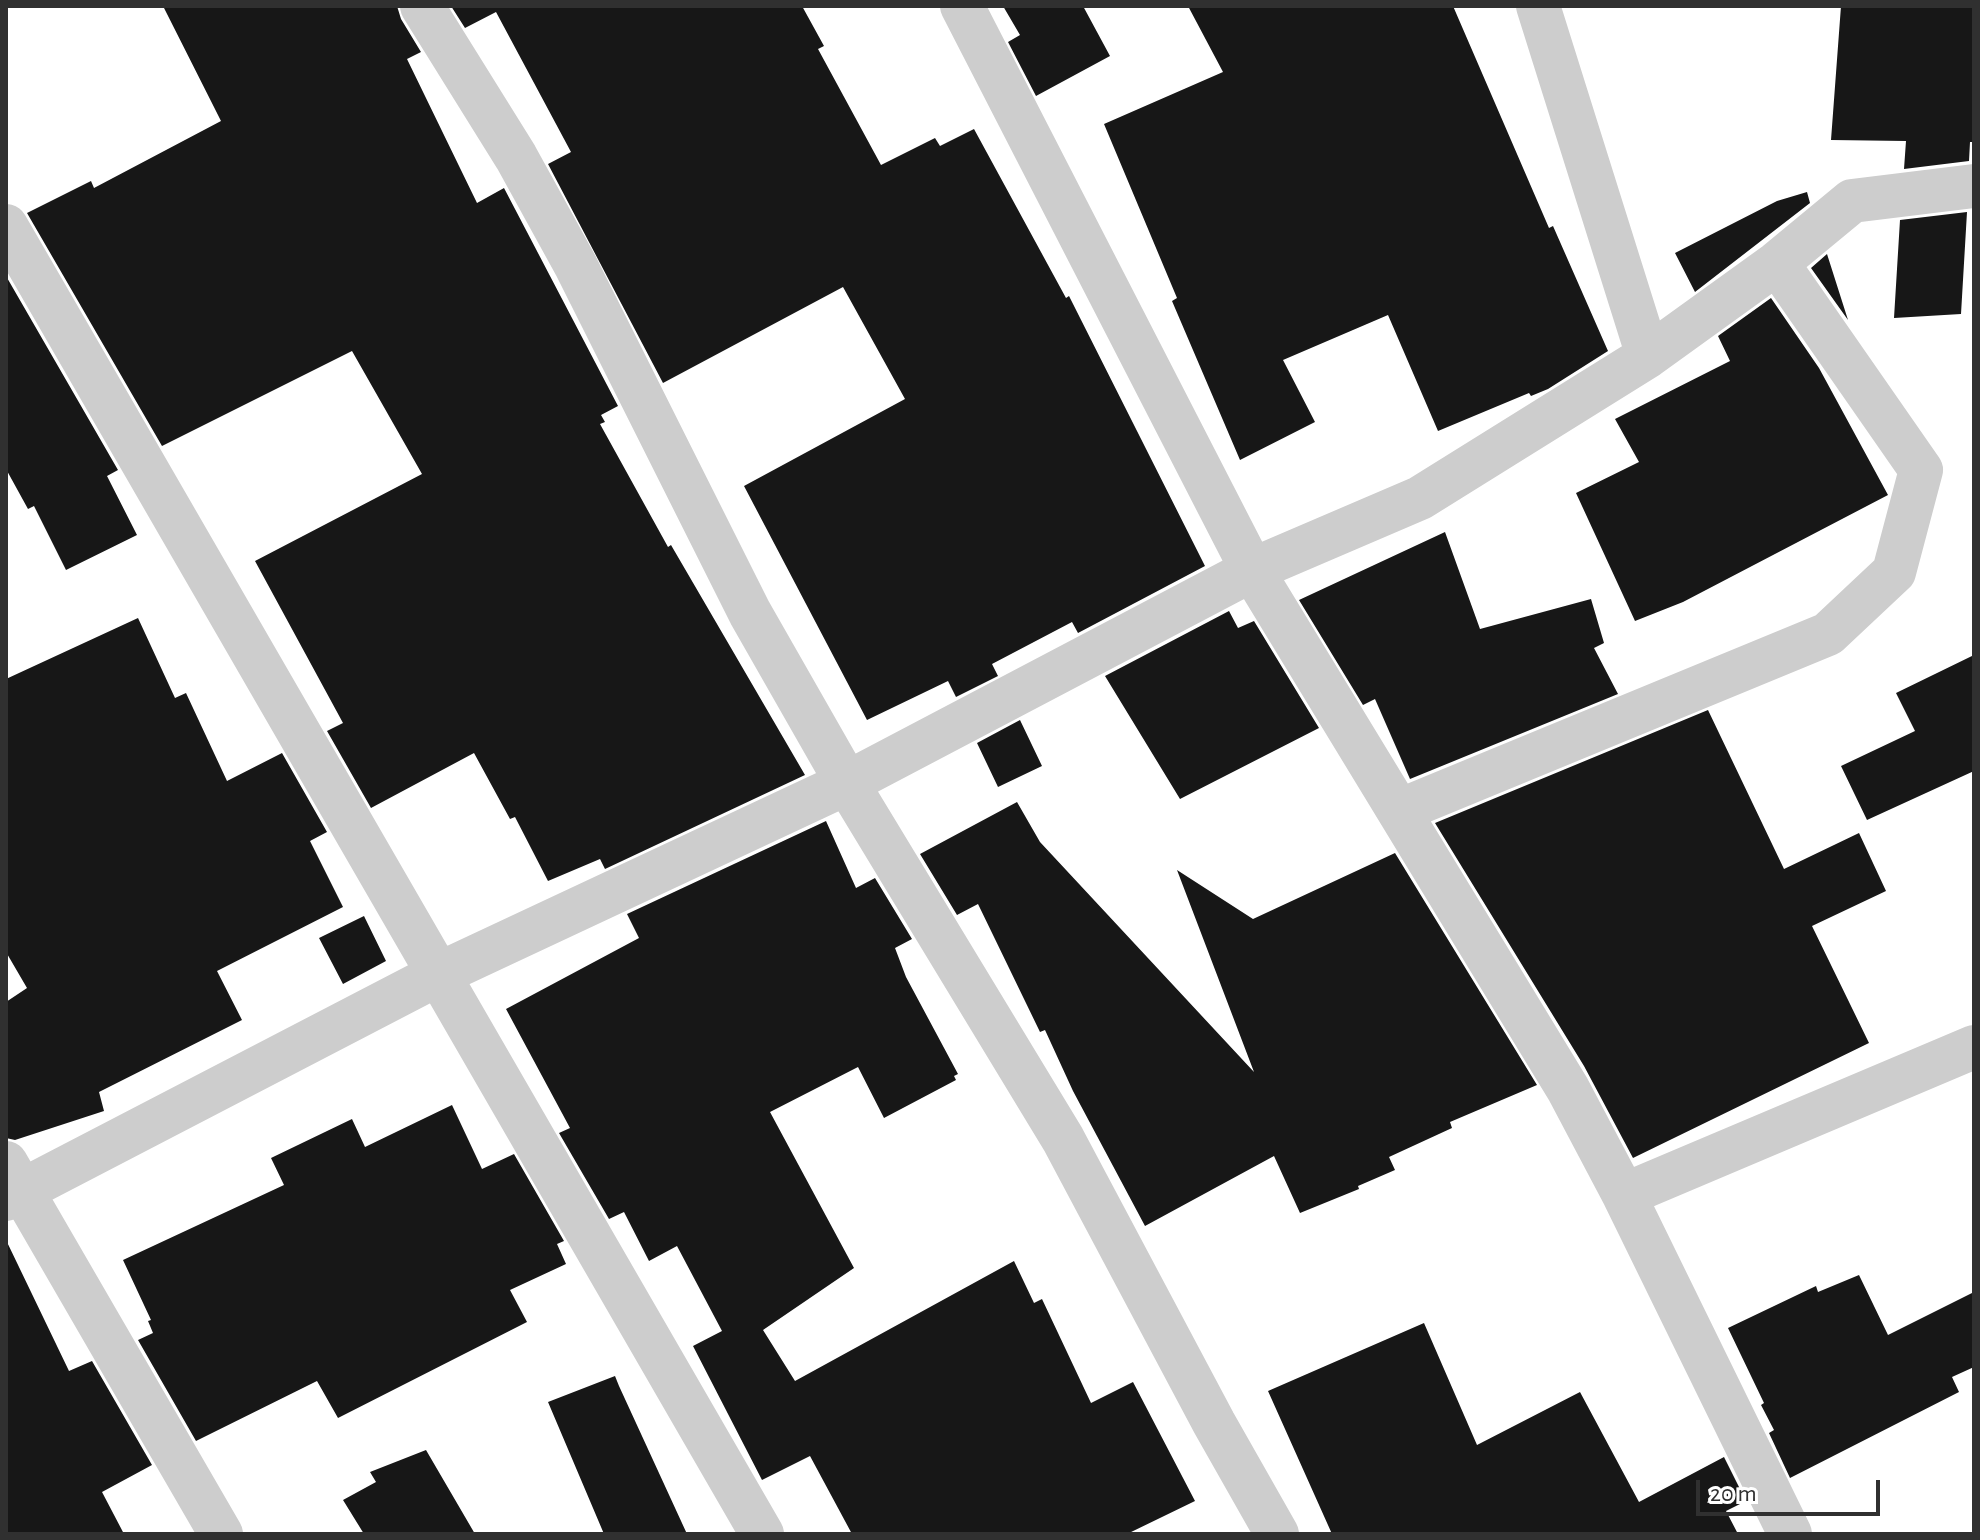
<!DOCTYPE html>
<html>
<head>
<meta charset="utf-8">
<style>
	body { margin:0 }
	#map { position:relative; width:1980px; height:1540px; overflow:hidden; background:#fff; font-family:"Alegreya Sans",sans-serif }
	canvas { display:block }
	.frame { position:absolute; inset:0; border:8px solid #303030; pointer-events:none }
	.scale { position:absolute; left:1696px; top:1480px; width:184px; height:36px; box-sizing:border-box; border:4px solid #303030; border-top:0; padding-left:10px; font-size:24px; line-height:28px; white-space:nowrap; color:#303030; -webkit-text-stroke:6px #fff; paint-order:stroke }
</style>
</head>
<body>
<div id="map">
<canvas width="1980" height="1540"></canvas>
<div class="frame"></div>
<div class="scale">20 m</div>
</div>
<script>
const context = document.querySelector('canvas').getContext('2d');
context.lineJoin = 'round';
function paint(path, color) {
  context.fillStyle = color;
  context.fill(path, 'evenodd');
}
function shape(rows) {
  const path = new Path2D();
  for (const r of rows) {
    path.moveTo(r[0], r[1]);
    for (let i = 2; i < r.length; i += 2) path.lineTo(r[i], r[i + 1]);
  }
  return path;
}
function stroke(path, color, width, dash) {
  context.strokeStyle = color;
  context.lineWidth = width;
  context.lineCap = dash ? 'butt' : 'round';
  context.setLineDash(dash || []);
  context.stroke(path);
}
paint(shape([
	[163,6,397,6,401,19,421,52,407,59,477,203,504,188,618,406,601,415,605,422,600,424,668,547,671,545,805,775,605,869,600,859,548,881,515,817,510,819,474,753,371,808,327,731,343,723,255,561,422,474,352,351,162,446,27,213,91,181,94,188,221,121],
	[451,6,802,6,824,46,818,49,881,165,935,138,940,146,974,129,1066,298,1069,296,1205,566,1078,633,1072,622,992,664,998,676,956,697,948,681,867,720,744,486,905,399,843,287,663,383,548,164,571,152,496,12,465,28],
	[1003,6,1083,6,1110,56,1036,96,1008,42,1020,35],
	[1188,6,1453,6,1549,228,1553,226,1608,351,1548,389,1531,396,1529,393,1438,431,1388,315,1283,360,1315,422,1240,460,1172,301,1177,298,1104,124,1223,72],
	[1841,6,1974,6,1974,142,1970,142,1969,161,1904,169,1906,141,1831,140],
	[1807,192,1810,203,1695,292,1675,253,1777,201],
	[1967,212,1961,314,1894,318,1900,220],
	[1827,254,1848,320,1811,268],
	[6,276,118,470,107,476,137,535,66,570,34,506,28,509,6,469],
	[1771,298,1819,368,1888,495,1683,602,1635,621,1576,493,1639,462,1615,419,1730,361,1718,336],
	[1445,532,1480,629,1591,599,1604,643,1594,648,1618,694,1410,779,1375,699,1363,705,1299,600],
	[1229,611,1238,628,1254,621,1319,728,1180,799,1105,676],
	[138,618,175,698,186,693,227,781,282,753,327,832,310,841,343,907,217,971,242,1020,99,1092,104,1111,15,1140,6,1138,6,1002,27,988,6,952,6,679],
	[1974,655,1974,771,1867,820,1841,766,1915,731,1896,693],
	[1708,710,1784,869,1859,833,1886,891,1812,926,1869,1043,1633,1158,1584,1066,1435,823],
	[1020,720,1042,766,998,787,977,743],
	[1017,802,1040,842,1254,1072,1177,870,1253,919,1395,853,1537,1085,1450,1122,1452,1128,1389,1157,1395,1170,1358,1186,1359,1189,1300,1213,1274,1156,1145,1226,1073,1091,1045,1030,1040,1032,978,904,957,915,920,854],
	[826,821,856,888,875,878,912,939,895,948,906,977,958,1074,954,1076,956,1080,884,1118,858,1067,770,1112,854,1268,763,1330,795,1381,1014,1261,1034,1303,1042,1299,1091,1403,1133,1382,1195,1501,1127,1534,852,1534,810,1456,762,1480,693,1346,722,1331,677,1246,649,1261,624,1212,609,1219,559,1133,570,1128,506,1009,639,938,627,914],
	[364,916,386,961,343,984,319,938],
	[452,1105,482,1169,514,1154,564,1241,557,1244,566,1264,510,1290,527,1322,338,1418,317,1381,196,1441,138,1340,153,1333,148,1321,151,1320,123,1260,284,1185,271,1158,352,1119,365,1147],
	[6,1240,69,1371,92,1361,152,1465,102,1492,124,1534,6,1534],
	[1859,1275,1888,1335,1974,1292,1974,1367,1952,1377,1959,1392,1790,1478,1769,1433,1774,1430,1761,1405,1764,1403,1728,1328,1816,1286,1818,1292],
	[1424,1323,1477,1445,1580,1392,1639,1502,1724,1457,1746,1501,1726,1511,1738,1534,1332,1534,1268,1391],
	[615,1376,619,1386,687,1534,604,1534,548,1402],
	[426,1450,475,1534,364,1534,343,1500,376,1482,370,1472]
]), '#171717');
stroke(shape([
	[422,6,516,157,576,266,750,613,847,783,1063,1139,1214,1423,1277,1534],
	[962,6,1252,570,1420,498,1648,356,1777,263,1852,201,1974,186],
	[1538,6,1648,356],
	[6,226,762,1534],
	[1401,810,1828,634,1894,572,1921,470,1777,263],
	[6,1163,221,1534],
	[1624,1195,1974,1047],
	[6,1199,437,975,847,783,1252,570,1568,1089,1624,1195,1790,1534]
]), '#cdcdcd', 44);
</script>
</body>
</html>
